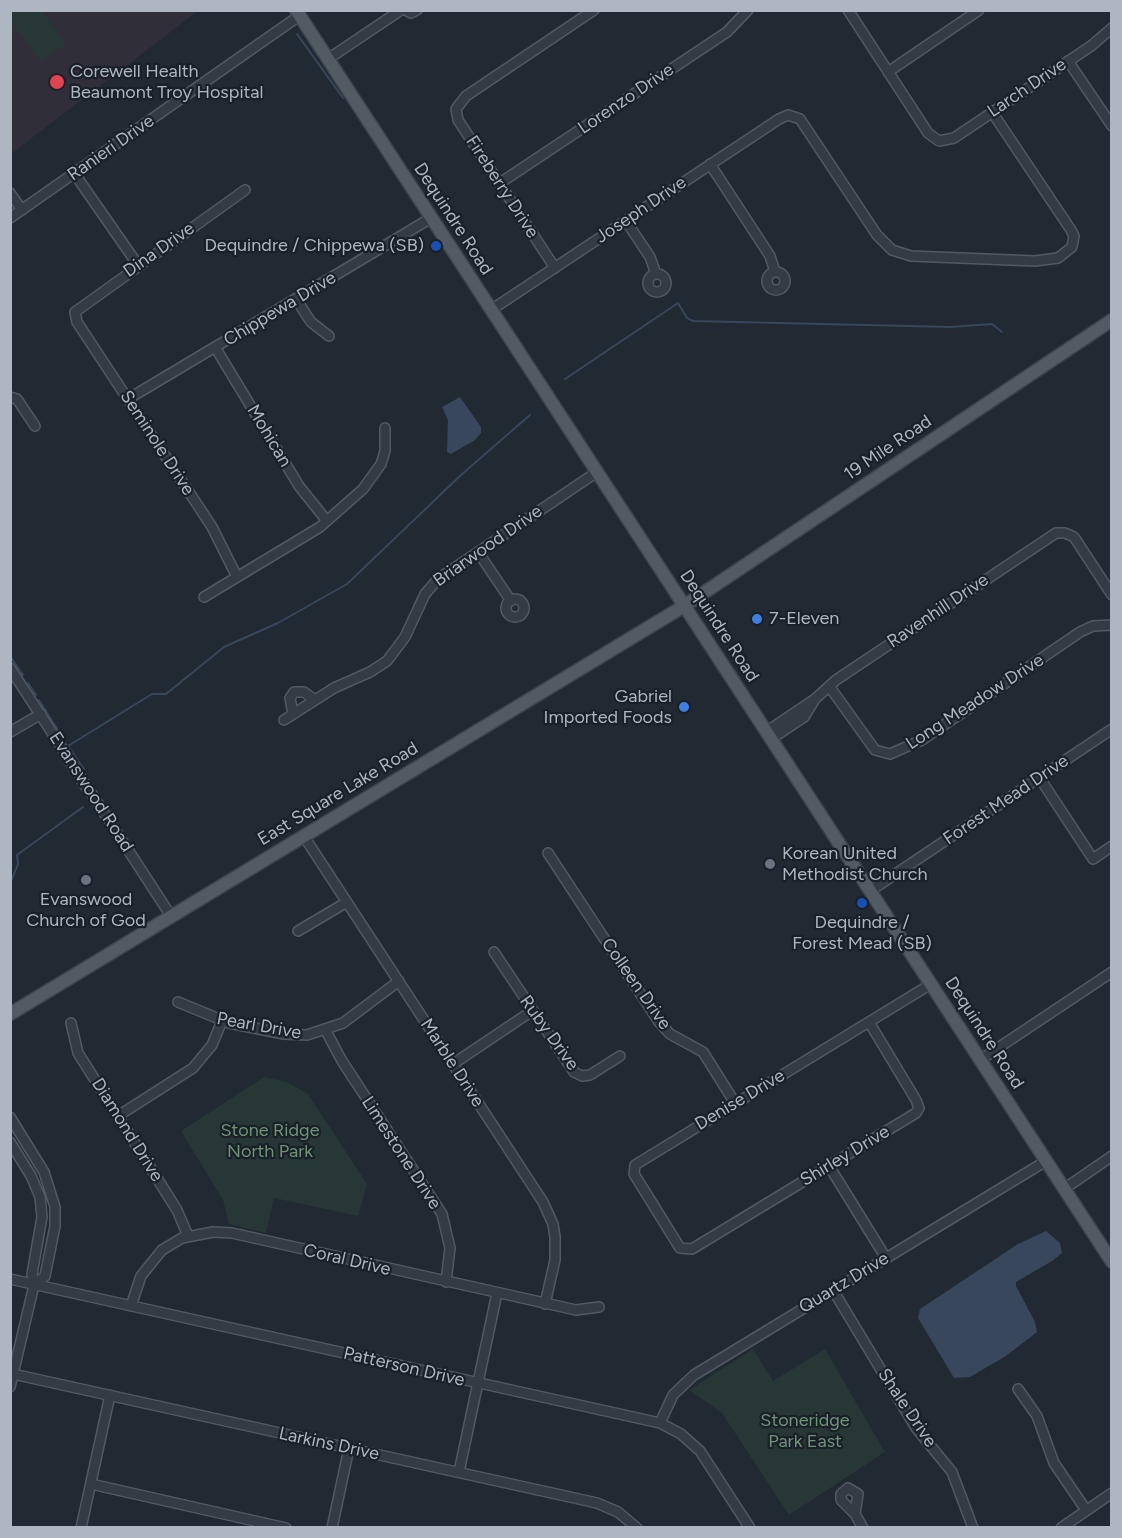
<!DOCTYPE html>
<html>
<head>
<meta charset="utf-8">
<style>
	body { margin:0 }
	#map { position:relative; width:1122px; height:1538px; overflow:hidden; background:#212933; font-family:Figtree,sans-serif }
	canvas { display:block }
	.frame { position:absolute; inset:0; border:12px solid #aeb6c1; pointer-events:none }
</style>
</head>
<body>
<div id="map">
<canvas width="1122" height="1538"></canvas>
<div class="frame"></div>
</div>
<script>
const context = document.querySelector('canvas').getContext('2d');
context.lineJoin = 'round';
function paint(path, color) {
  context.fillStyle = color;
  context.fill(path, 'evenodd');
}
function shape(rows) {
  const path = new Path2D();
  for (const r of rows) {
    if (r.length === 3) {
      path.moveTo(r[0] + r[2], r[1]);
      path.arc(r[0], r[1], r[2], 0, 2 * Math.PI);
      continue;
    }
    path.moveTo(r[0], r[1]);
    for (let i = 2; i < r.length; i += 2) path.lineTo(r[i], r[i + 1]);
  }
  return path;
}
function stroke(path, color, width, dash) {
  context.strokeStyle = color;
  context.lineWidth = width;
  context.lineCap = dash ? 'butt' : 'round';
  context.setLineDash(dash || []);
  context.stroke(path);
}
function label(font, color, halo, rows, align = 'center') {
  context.font = font + ' Figtree,sans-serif';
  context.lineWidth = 4.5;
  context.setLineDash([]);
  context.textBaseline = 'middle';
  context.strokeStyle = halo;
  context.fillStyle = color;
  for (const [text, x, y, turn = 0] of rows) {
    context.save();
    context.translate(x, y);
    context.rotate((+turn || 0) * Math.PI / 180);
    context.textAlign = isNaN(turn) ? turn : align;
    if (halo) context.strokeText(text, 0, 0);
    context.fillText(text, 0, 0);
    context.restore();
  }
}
paint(shape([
	[11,11,198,11,11,154]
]), '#302e39');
paint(shape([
	[10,11,42,11,66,44,40,62,11,21],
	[264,1077,287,1082,308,1094,367,1184,358,1216,274,1198,266,1233,229,1224,223,1200,181,1131],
	[753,1349,773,1381,825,1349,885,1452,789,1515,722,1413,689,1390]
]), '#263736');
paint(shape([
	[460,397,481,427,481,433,475,440,451,454,447,452,448,420,442,407],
	[1046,1231,1060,1243,1062,1253,1052,1261,1016,1282,1016,1286,1035,1322,1037,1332,1006,1356,970,1377,954,1378,918,1318,920,1309,1018,1244]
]), '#38475b');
stroke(shape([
	[283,10,283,11],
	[297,34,343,98],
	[565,379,678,303,687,318,693,321,951,327,992,324,1002,332],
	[10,656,23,675],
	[28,683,36,695],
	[39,700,59,732],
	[60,756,72,775],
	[84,769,68,746,152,694,166,694,224,647,278,623,347,584,461,475,530,415],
	[77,783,85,795],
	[10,884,18,864,17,855,83,807]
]), '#38475b', 2);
const minor = shape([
	[406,10,411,13,417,10],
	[848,10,928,133,939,141,954,138,1091,46,1112,28],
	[328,59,401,10],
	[1068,61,1112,126],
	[888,72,979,10],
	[710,164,770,256,775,272],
	[74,173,138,265],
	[500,183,727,32,748,10],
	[10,193,22,210],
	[10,218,299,16],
	[626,221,650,257,656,274],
	[555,268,458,120,456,109,466,96,594,10],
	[776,281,9],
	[657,283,9],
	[296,299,311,322,329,336],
	[491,310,779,119,788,115,800,119,877,235,892,250,911,256,1035,261,1058,258,1072,247,1074,236,1071,230,992,112],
	[215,347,299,486,327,521],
	[10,397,17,399,35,426],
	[128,399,431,218],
	[478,552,511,601],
	[237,577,212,527,77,322,75,312,245,190],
	[204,597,320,527,363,489,381,464,385,451,385,428],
	[515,608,9],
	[10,668,171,916],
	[829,686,875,750,890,754,922,740,1080,632,1093,626,1112,625],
	[293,714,290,698,294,692,304,692,315,700],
	[284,720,334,688,370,672,387,661,405,637,425,594,438,579,597,472],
	[10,732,41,714],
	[766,732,815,699,836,680,1056,533,1065,533,1074,537,1112,595],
	[771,739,804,717,815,699],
	[1039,777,1093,859,1112,846],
	[303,835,543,1202,553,1224,555,1237,555,1260,545,1304],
	[548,853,659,1022,670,1034,703,1052,735,1103],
	[870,891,1112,729],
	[298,931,347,902],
	[494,952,574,1072,582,1076,590,1075,620,1056],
	[178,1002,229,1023,284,1034,307,1035,343,1023,399,981],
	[869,1022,916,1100,919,1108,916,1113,692,1249,680,1248,634,1174,635,1165,931,984],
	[71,1023,78,1053,177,1210,188,1236],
	[326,1031,342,1061,442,1214,450,1248,446,1282],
	[980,1060,1112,972],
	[453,1064,532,1011],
	[118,1116,193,1068,212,1045,222,1021],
	[10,1117,44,1172,55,1207,55,1226,45,1276,34,1285,32,1274,42,1217,40,1197,31,1176,10,1142],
	[829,1166,886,1258],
	[1064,1189,1112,1156],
	[10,1279,660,1423,681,1434,700,1451,750,1528],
	[833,1290,916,1428,952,1472,973,1528],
	[131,1306,141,1276,162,1250,182,1238,213,1232,232,1233,576,1310,599,1307],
	[13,1374,597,1503,618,1512,637,1528],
	[10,1387,34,1285],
	[1018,1389,1037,1416,1054,1463,1086,1510],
	[660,1423,673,1395,694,1375,1046,1161],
	[459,1472,497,1293],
	[91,1484,286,1528],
	[855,1514,858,1494,848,1488,841,1494,841,1500,855,1514,863,1528],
	[81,1528,110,1395],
	[332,1528,349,1448],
	[1061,1528,1112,1493]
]);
const major = shape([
	[296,10,1112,1262],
	[10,1014,684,606,1112,320]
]);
stroke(minor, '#525962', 12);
stroke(major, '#3e444e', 15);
stroke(minor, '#343b44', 9);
stroke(major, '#525a64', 12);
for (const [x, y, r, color] of [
	[57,82,8,"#e0444e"],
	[436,246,6,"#1a4fb4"],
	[757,619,6,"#3f7fe0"],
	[684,707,6,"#3f7fe0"],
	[770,864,6,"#6b7280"],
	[86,880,6,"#6b7280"],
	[862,903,6,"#1a4fb4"]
]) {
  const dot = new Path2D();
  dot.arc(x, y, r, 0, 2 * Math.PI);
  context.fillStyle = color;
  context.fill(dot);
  stroke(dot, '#1a2028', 2);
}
label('18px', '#aeb6c1', '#1a2028', [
	["Corewell Health",70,72],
	["Beaumont Troy Hospital",70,93],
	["Dequindre / Chippewa (SB)",424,246,"right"],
	["7-Eleven",769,619],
	["Gabriel",672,697,"right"],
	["Imported Foods",672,718,"right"],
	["Korean United",782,854],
	["Methodist Church",782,875],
	["Evanswood",86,900,"center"],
	["Church of God",86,921,"center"],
	["Dequindre /",862,923,"center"],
	["Forest Mead (SB)",862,944,"center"]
], 'left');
label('18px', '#aeb6c1', '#1a2028', [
	["Larch Drive",1027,88,-34],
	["Lorenzo Drive",626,99,-34],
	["Ranieri Drive",111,148,-35],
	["Fireberry Drive",502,187,57],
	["Joseph Drive",641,210,-34],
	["Dequindre Road",453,219,57],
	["Dina Drive",159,250,-35],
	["Chippewa Drive",280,309,-31],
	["Mohican",269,436,59],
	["Seminole Drive",157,443,57],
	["19 Mile Road",888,448,-34],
	["Briarwood Drive",488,546,-35],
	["Ravenhill Drive",938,611,-34],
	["Dequindre Road",719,626,57],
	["Long Meadow Drive",975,702,-33],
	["Evanswood Road",91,792,57],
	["East Square Lake Road",338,794,-31],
	["Forest Mead Drive",1006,800,-34],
	["Colleen Drive",636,984,55],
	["Pearl Drive",259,1026,10],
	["Ruby Drive",549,1033,54],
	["Dequindre Road",984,1033,57],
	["Marble Drive",452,1063,57],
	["Denise Drive",740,1100,-31],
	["Diamond Drive",127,1130,58],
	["Limestone Drive",401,1153,57],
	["Shirley Drive",845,1156,-31],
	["Coral Drive",347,1260,13],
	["Quartz Drive",844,1283,-31],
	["Patterson Drive",404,1367,13],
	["Shale Drive",907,1408,56],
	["Larkins Drive",329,1444,12]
]);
label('18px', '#709478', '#1a2028', [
	["Stone Ridge",270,1131],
	["North Park",270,1152],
	["Stoneridge",805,1421],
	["Park East",805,1442]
]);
</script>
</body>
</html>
